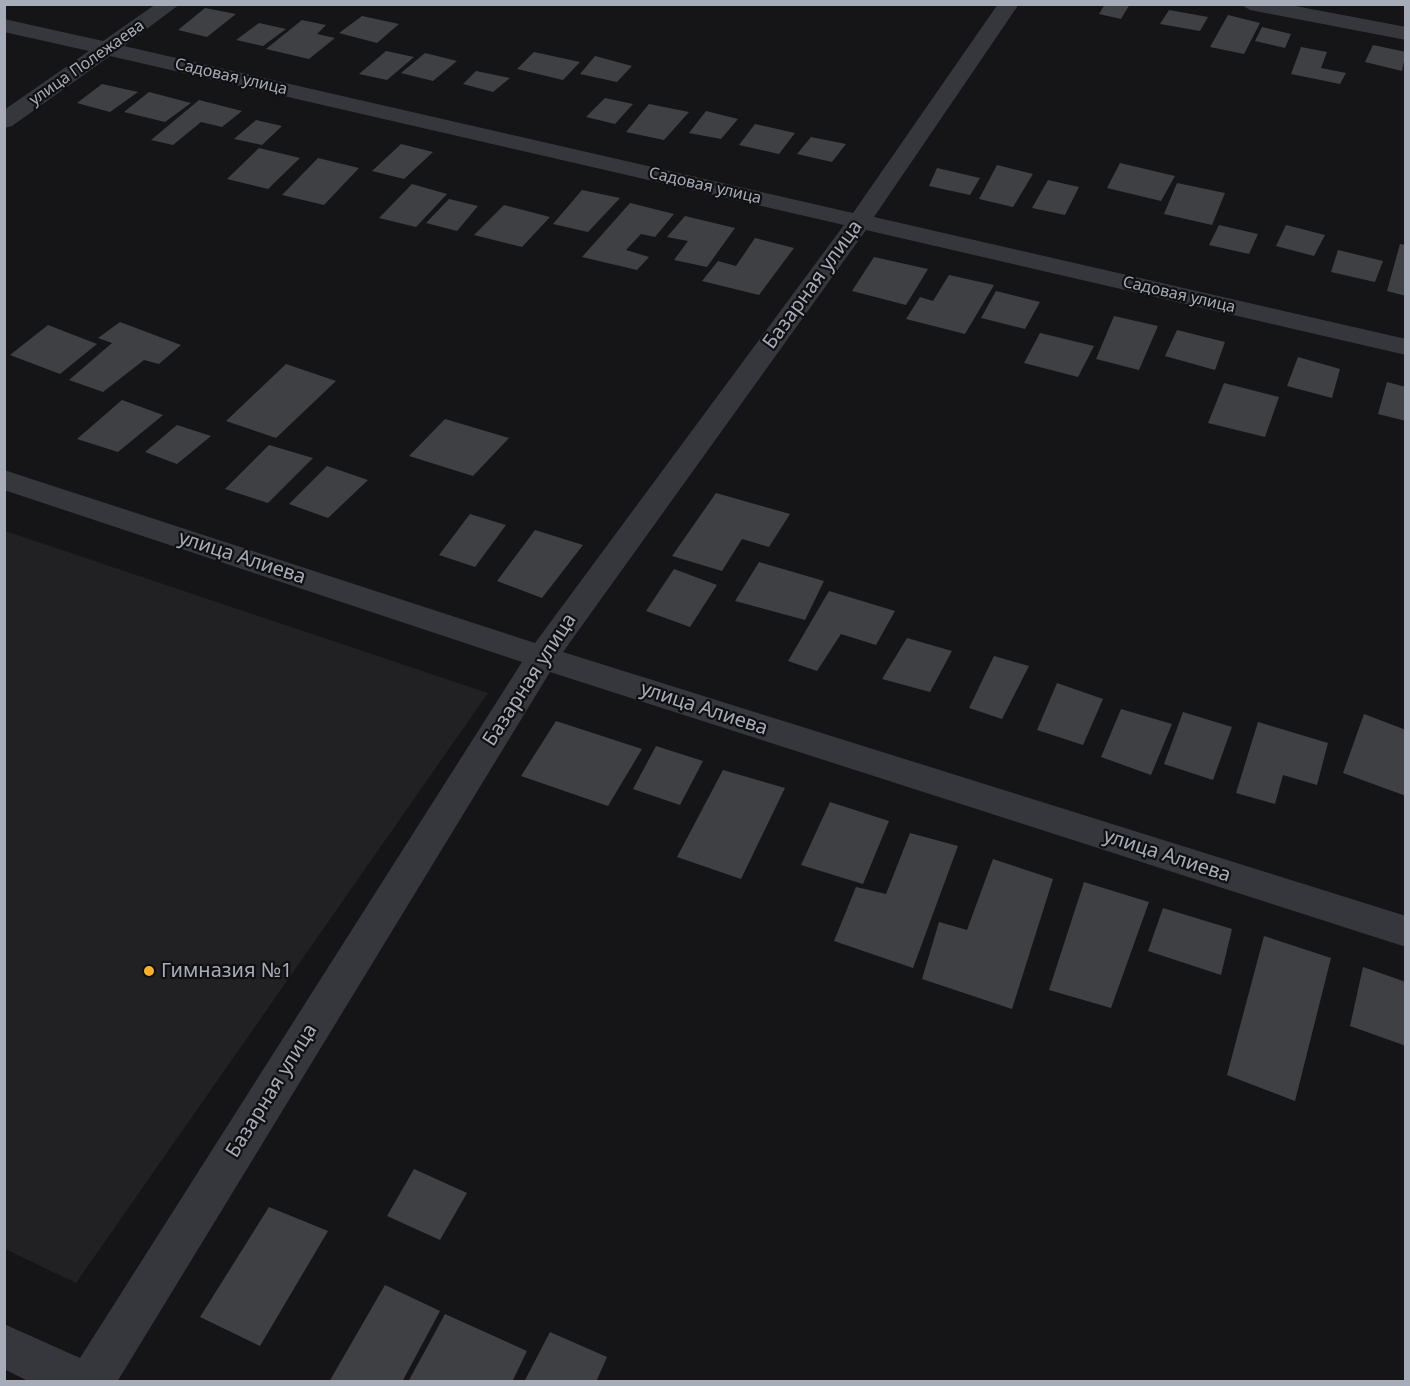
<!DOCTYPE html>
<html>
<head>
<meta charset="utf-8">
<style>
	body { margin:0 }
	#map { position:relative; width:1410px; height:1386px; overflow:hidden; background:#151517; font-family:"Noto Sans",sans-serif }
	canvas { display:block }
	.frame { position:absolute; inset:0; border:6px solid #a6acb8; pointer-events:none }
</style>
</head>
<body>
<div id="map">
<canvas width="1410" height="1386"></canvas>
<div class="frame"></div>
</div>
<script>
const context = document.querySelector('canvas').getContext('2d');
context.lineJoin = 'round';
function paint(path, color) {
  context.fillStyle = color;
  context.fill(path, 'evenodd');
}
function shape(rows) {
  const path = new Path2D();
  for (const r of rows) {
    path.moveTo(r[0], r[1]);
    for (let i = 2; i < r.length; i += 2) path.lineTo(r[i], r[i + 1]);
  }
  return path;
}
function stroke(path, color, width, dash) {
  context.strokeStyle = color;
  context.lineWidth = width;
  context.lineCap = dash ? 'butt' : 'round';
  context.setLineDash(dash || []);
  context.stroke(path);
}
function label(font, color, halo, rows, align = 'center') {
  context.font = font + ' "Noto Sans",sans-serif';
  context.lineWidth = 4.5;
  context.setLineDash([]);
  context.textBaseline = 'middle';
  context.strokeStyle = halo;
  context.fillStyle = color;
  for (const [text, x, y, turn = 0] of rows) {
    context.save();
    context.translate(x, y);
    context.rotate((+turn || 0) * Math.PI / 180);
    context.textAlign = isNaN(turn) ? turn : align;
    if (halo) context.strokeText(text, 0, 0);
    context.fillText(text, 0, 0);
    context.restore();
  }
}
paint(shape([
	[5,531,488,693,76,1283,5,1249]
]), '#212124');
paint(shape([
	[1105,4,1130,4,1121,19,1099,14],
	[205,8,236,14,207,37,178,30],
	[1169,10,1208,17,1200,31,1160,24],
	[1228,15,1260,23,1244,54,1210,47],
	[362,16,399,24,377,43,339,33],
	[302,20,326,25,317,34,335,38,309,59,266,49],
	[259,23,286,29,263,46,236,40],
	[1262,27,1291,34,1285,48,1255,41],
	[1373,45,1406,52,1402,71,1365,62],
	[1301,47,1327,52,1321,68,1346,73,1340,84,1291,74],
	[386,51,414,57,387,80,359,74],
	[534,52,580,62,563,80,517,69],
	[425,53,457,61,433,81,401,73],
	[595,56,632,66,617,82,580,74],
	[476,71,510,78,493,92,463,84],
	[102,84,138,92,110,112,77,103],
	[149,92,191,103,165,122,124,112],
	[605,98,633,104,615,124,586,117],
	[199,100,242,111,222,127,201,122,173,145,151,140],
	[649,104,689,112,664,140,626,132],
	[706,111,738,119,721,139,689,133],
	[256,120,282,126,262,145,234,139],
	[755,124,795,133,779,154,739,145],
	[811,137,846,144,832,162,797,154],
	[401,144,433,152,404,179,372,171],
	[259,148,300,158,268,189,227,179],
	[318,158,359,168,324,205,282,195],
	[1120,163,1175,176,1161,201,1107,188],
	[997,165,1033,174,1013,207,979,199],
	[937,168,980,178,970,195,929,186],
	[1048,180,1079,187,1065,215,1032,208],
	[1177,183,1225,193,1212,225,1164,214],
	[412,184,447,194,416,227,379,218],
	[582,190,620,198,588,232,553,224],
	[449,199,478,206,457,231,426,223],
	[630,203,674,214,655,237,641,234,626,250,649,257,637,270,582,257],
	[504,205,550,217,522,247,474,235],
	[685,216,735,228,707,267,674,260,688,241,667,237],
	[1219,225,1258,234,1249,254,1209,245],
	[1286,225,1325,235,1314,256,1276,246],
	[755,238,794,248,759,295,702,281,718,261,736,266],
	[1400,244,1406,245,1406,296,1387,291],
	[1338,250,1383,261,1375,282,1331,272],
	[874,257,928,269,906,305,852,291],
	[949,275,994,285,965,334,906,319,920,297,933,301],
	[996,291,1040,302,1025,329,981,318],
	[1114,316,1158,326,1139,370,1096,359],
	[120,322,181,345,159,364,144,360,103,392,69,380,112,343,98,338],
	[48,325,97,344,60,374,10,355],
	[1177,330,1225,342,1215,370,1165,356],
	[1040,333,1094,346,1078,377,1024,363],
	[1298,357,1340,369,1332,398,1287,386],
	[286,364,336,381,276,438,226,421],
	[1387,382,1406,387,1406,421,1378,414],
	[1224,383,1279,397,1265,437,1208,423],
	[122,400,163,415,118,452,77,439],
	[445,419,509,438,473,476,409,456],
	[177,425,211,436,177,464,145,452],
	[269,445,313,458,268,503,225,489],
	[327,466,368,480,328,518,289,504],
	[716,493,790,514,769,547,742,539,722,571,672,556],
	[470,514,506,525,475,567,439,555],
	[535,530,583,545,542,598,497,581],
	[759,562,824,581,805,620,735,601],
	[674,569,717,585,690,627,646,611],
	[829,591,895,611,876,645,841,634,817,671,788,661],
	[907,638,952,651,930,692,882,679],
	[994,656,1029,666,1002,719,969,708],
	[1057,683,1103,699,1083,745,1037,730],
	[1121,709,1172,724,1151,775,1101,757],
	[1183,712,1232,727,1213,780,1164,764],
	[1364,714,1406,730,1406,796,1343,773],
	[556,721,642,749,608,806,521,776],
	[1258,722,1328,743,1317,785,1283,775,1275,804,1236,793],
	[656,746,703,761,680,805,633,789],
	[723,770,785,788,741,879,677,857],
	[830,802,889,821,863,884,801,865],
	[910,833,958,846,913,968,834,941,856,887,886,894],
	[993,859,1053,879,1012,1009,922,979,939,922,967,930],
	[1084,882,1149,902,1111,1008,1049,990],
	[1163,908,1232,929,1221,975,1148,951],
	[1264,936,1331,958,1295,1101,1227,1075],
	[1363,967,1406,982,1406,1046,1350,1026],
	[414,1169,467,1193,440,1240,387,1216],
	[269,1207,328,1231,260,1346,200,1317],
	[385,1285,440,1311,402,1382,329,1382],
	[445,1314,527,1351,512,1382,408,1382],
	[550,1332,607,1357,596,1382,524,1382]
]), '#3f4044');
paint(shape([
	[156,4,180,4,124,46,853,213,998,4,1019,4,874,217,1406,339,1406,355,866,230,563,652,1406,916,1406,947,550,672,117,1382,30,1382,4,1369,4,1324,80,1358,522,662,4,490,4,470,535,643,844,225,110,56,12,126,4,128,4,110,89,51,4,32,4,19,103,41,156,4],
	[1240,4,1285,4,1406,27,1406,40,1250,10,1240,4]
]), '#36373c');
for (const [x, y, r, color] of [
	[149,971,6,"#ffb025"]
]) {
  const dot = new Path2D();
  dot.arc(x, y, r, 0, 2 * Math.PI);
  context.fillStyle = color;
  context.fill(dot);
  stroke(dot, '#101012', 2);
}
label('16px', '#a6acb8', '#101012', [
	["улица Полежаева",87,63,-35],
	["Садовая улица",231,77,13],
	["Садовая улица",705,186,13],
	["Садовая улица",1179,295,13]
]);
label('20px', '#a6acb8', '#101012', [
	["Базарная улица",813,285,-54],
	["улица Алиева",242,558,18],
	["Базарная улица",530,680,-57],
	["улица Алиева",704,709,18],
	["улица Алиева",1167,856,18],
	["Базарная улица",272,1091,-58]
]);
label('20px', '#a6acb8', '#101012', [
	["Гимназия №1",161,971]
], 'left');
</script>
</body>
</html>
